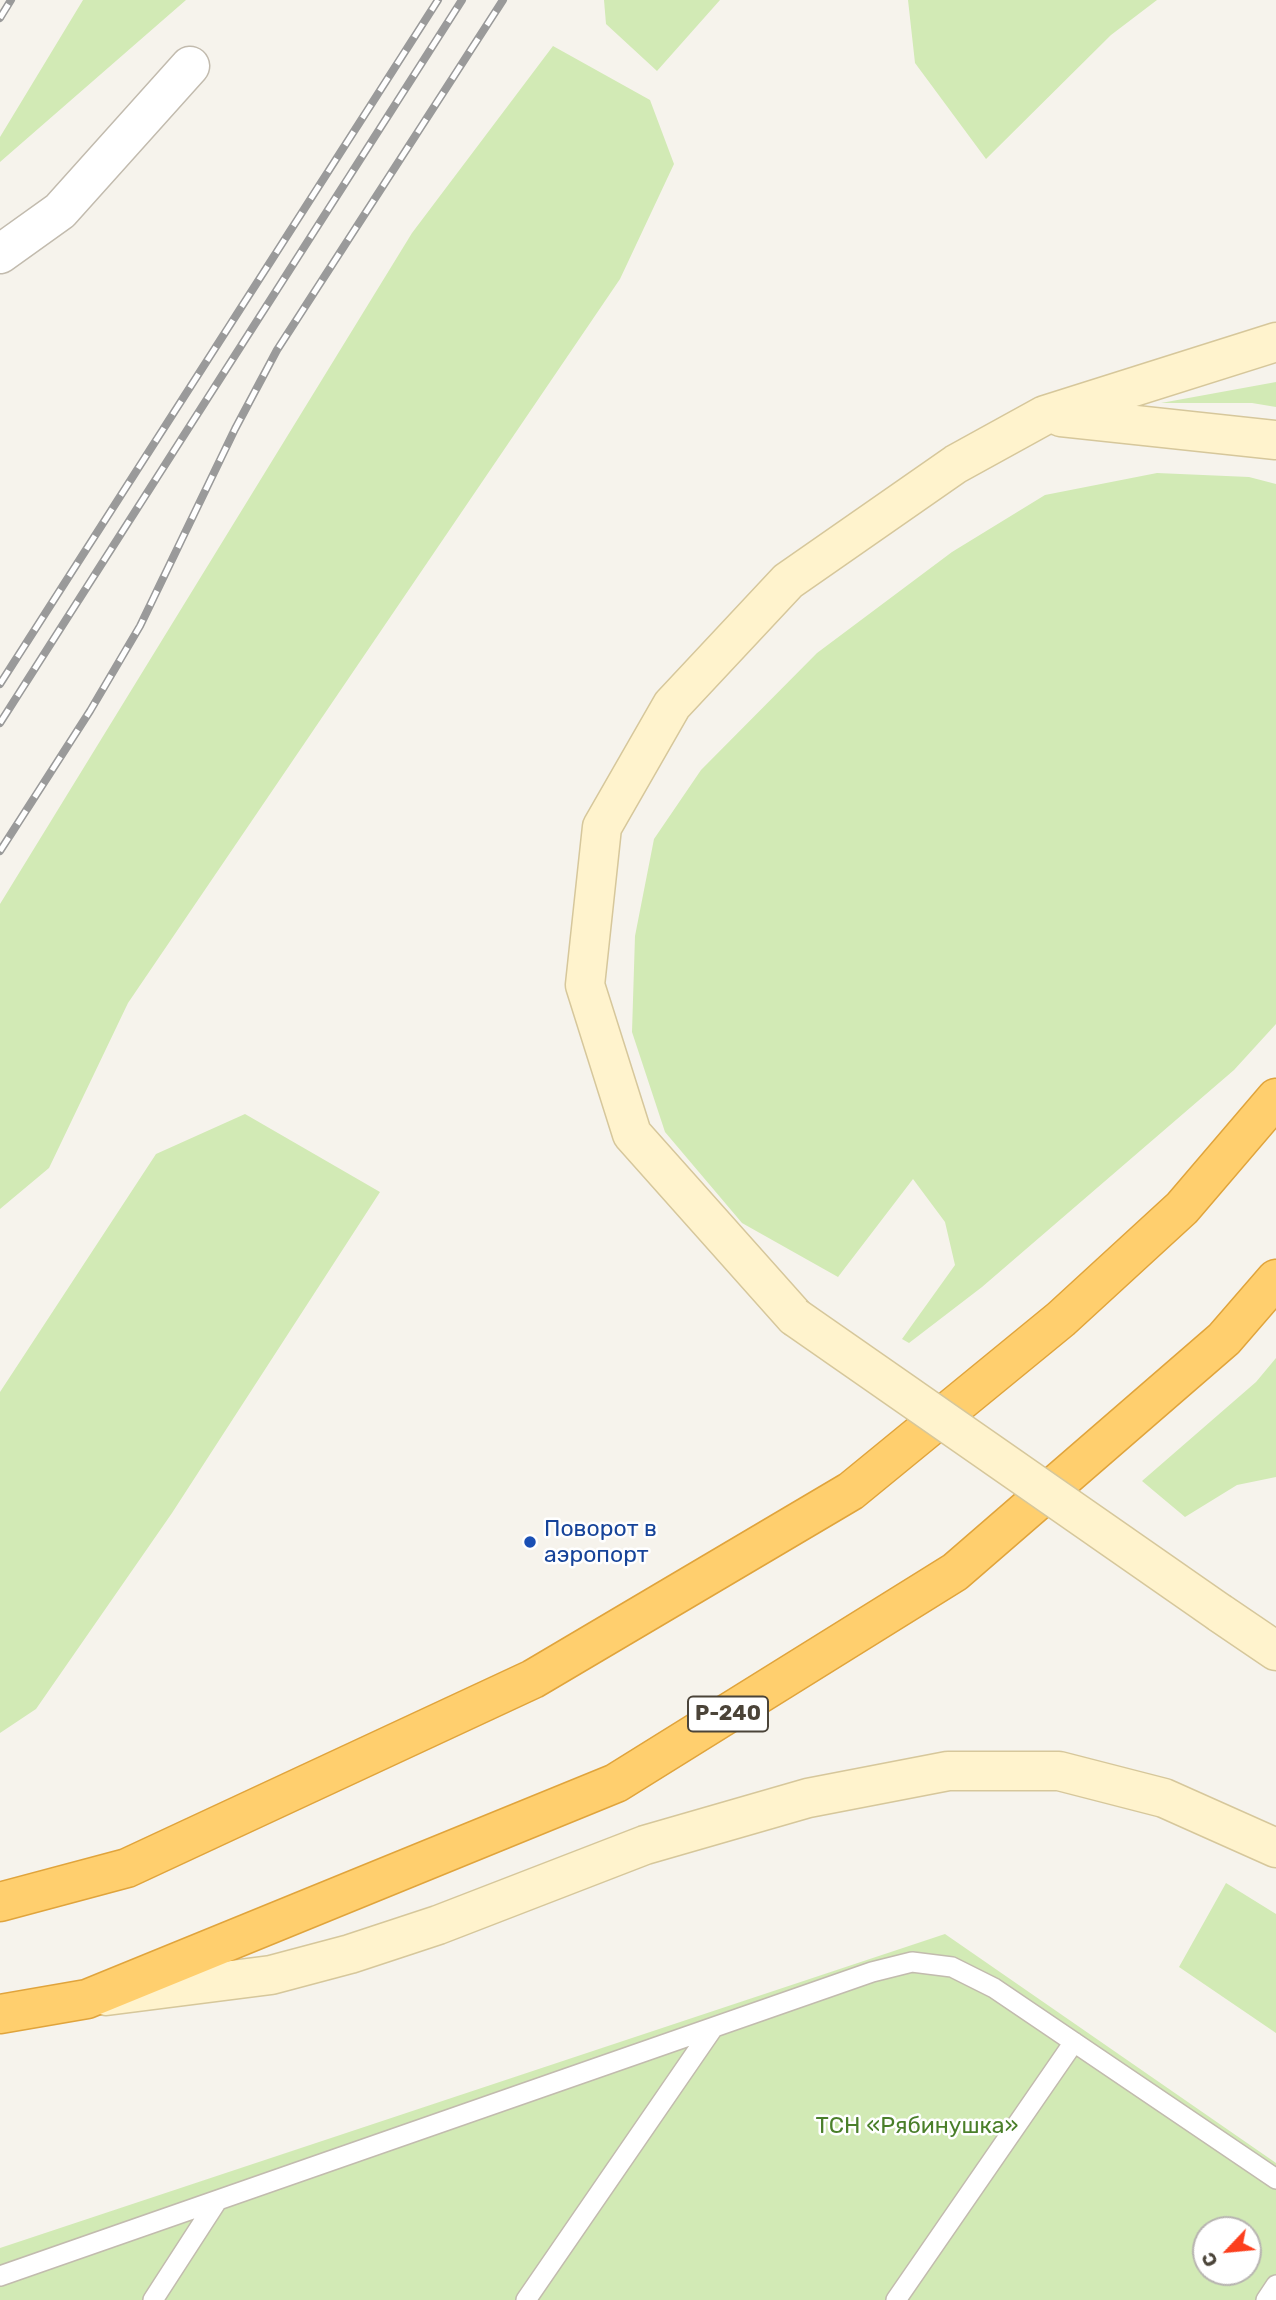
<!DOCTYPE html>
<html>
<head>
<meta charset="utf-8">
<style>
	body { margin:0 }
	#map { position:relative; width:1276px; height:2300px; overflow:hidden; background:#f6f3ec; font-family:Rubik,sans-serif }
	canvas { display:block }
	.north { position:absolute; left:1192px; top:2216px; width:70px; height:70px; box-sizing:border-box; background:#fff; border:2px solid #b7b4b0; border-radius:50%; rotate:244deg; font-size:19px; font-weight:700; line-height:28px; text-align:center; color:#4b4439 }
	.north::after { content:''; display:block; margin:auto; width:24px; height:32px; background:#fc3f1d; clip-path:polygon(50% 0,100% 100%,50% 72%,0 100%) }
</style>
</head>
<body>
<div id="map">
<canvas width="1276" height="2300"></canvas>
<div class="north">С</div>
</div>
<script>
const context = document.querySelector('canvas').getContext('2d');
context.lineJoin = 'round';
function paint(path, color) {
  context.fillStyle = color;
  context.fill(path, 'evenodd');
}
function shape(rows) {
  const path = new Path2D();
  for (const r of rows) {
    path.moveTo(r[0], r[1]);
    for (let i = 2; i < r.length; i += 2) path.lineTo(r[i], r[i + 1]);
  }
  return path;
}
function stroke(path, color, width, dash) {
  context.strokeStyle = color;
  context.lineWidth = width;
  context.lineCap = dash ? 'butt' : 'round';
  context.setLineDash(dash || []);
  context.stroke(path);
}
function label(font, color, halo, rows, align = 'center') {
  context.font = font + ' Rubik,sans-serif';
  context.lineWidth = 5;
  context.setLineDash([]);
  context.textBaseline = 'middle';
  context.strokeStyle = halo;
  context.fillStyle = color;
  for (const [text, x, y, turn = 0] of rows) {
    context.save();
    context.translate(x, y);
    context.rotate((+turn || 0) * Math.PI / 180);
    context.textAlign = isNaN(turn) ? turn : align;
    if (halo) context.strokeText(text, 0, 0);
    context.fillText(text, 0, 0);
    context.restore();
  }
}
paint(shape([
	[83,0,186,0,0,162,0,137],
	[604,0,720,0,657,71,606,24],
	[908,0,1157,0,1111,35,986,159,915,63],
	[553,46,650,100,674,164,620,279,128,1003,49,1168,0,1209,0,904,412,233],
	[1276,382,1276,407,1252,403,1161,403],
	[1157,473,1249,477,1276,484,1276,1024,1234,1070,982,1287,909,1343,902,1339,955,1265,945,1222,913,1179,838,1277,742,1223,665,1132,632,1032,635,936,654,839,701,770,817,653,952,552,1045,495],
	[245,1114,380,1192,172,1513,36,1709,0,1733,0,1392,156,1154],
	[1276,1358,1276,1477,1237,1485,1185,1517,1142,1481,1256,1382],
	[1226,1883,1276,1914,1276,2033,1179,1967],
	[945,1934,1276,2163,1276,2300,0,2300,0,2248],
	[1206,2230,1248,2230,1248,2272,1206,2272]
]), '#d2eab5');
const lane = shape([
	[0,2276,872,1972,912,1962,952,1967,994,1988,1276,2179],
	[153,2300,217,2201],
	[526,2300,713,2028],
	[896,2300,1074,2042],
	[1266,2300,1276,2285]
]);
const street = shape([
	[0,254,60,211,190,66]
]);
const secondary = shape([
	[1061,417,1276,440],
	[795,1317,632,1134,585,985,602,827,672,705,788,581,956,464,1045,415,1276,342],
	[1220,1613,1276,1651],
	[106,1996,271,1975,350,1954,438,1925,645,1845,808,1798,948,1771,1059,1771,1164,1798,1276,1848]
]);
const highway = shape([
	[0,1902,127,1868,533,1679,851,1491,1061,1319,1182,1208,1276,1098],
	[0,2014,87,1999,616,1783,955,1572,1224,1339,1276,1279]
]);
stroke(lane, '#c2bbae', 22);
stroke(street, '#c2bbae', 41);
stroke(secondary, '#d6c79b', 41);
stroke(highway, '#e0a43c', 41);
stroke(lane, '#fff', 19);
stroke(street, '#fff', 38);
stroke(secondary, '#fff3cd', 38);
stroke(highway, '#ffcf6e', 38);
const rail = shape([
	[0,18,11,0],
	[0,684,438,0],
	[0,723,462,0],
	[0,851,90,711,140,626,235,429,277,350,503,0]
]);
stroke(rail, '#9a9a9a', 8);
stroke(rail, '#fff', 5, [16]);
const secondaryBridge = shape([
	[795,1317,1220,1613]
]);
stroke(secondaryBridge, '#d6c79b', 41, []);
stroke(secondaryBridge, '#fff3cd', 38);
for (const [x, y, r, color] of [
	[530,1542,7,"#1a4fb4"]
]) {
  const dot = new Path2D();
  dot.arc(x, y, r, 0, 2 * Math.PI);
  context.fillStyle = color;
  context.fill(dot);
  stroke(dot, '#fff', 2.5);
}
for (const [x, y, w] of [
	[728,1714,80]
]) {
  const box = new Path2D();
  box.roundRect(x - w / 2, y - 17.5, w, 35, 5);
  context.fillStyle = '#fff';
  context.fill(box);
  stroke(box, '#4b4439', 2);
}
label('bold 21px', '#4b4439', null, [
	["Р-240",728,1714]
]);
label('23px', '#164399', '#fff', [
	["Поворот в",544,1529],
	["аэропорт",544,1555]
], 'left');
label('23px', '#4a7f2a', '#fff', [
	["ТСН «Рябинушка»",917,2126]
]);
</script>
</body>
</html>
